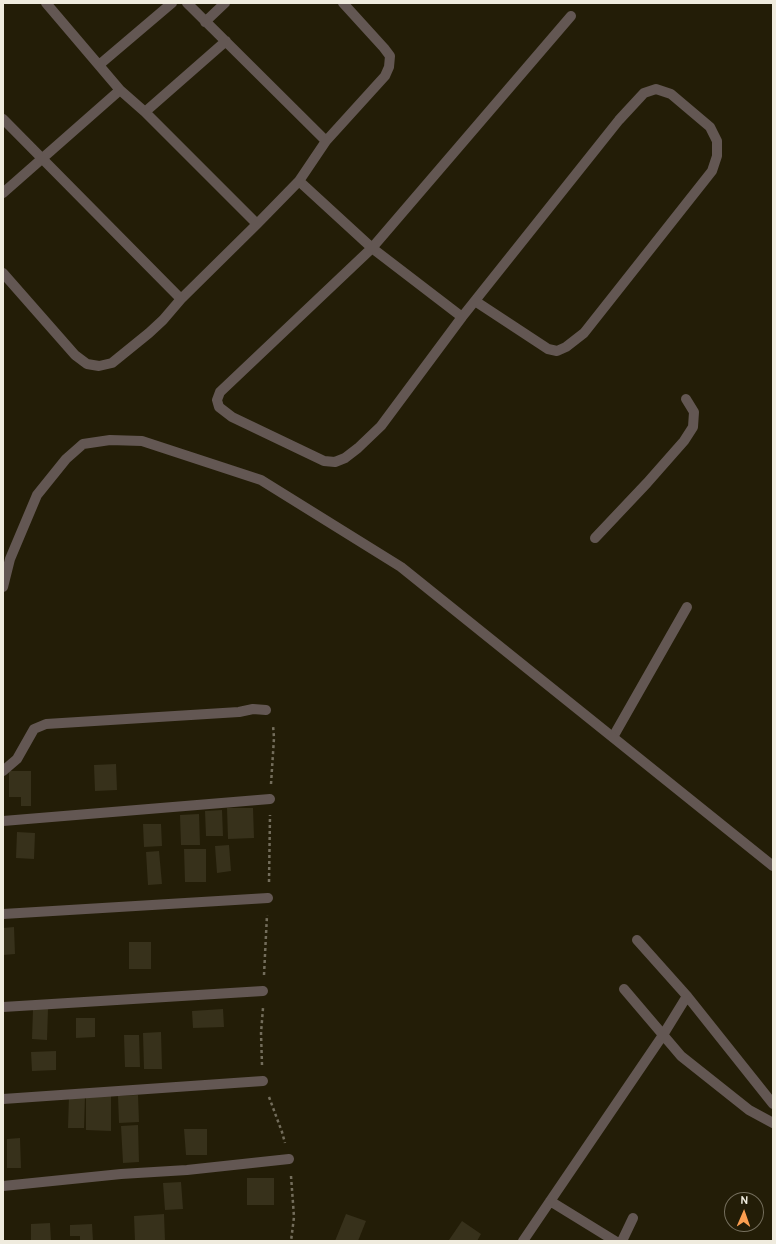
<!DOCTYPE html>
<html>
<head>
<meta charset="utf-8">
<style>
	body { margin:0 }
	#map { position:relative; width:776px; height:1244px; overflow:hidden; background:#231d07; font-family:Overpass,sans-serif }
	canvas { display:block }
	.frame { position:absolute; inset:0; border:4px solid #efebde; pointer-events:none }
	.north { position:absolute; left:724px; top:1192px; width:40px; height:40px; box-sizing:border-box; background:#231d07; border:1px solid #756f5d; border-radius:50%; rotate:2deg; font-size:11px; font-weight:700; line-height:16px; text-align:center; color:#efebde }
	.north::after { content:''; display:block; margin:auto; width:14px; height:18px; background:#fb9e50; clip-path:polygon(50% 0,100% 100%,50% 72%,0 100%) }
</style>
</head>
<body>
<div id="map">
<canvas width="776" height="1244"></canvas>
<div class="frame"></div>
<div class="north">N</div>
</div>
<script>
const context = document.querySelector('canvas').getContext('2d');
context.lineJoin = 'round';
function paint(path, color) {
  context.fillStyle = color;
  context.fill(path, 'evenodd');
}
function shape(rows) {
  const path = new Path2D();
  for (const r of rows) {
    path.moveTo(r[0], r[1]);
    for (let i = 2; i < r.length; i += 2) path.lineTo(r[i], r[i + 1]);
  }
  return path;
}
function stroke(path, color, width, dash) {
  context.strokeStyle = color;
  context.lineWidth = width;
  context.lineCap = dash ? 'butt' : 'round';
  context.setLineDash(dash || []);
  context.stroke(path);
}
paint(shape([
	[116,764,117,790,95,791,94,765],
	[9,771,31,771,31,806,21,806,21,797,9,797],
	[227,808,253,808,254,838,228,839],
	[222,810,223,836,206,836,205,811],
	[199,814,200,845,181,845,180,815],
	[143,824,161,824,162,846,144,847],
	[17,832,35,833,34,859,16,858],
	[229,845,231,871,217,873,215,846],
	[184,849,206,849,206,882,185,882],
	[159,851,162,884,148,885,146,852],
	[14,927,15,954,3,955,3,928],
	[129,942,151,942,151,969,129,969],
	[33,1009,48,1009,47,1040,32,1039],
	[223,1009,224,1027,193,1028,192,1011],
	[76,1018,95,1018,95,1037,76,1038],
	[161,1032,162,1069,144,1069,143,1033],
	[124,1035,139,1035,140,1067,125,1067],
	[56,1051,56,1070,32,1071,31,1052],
	[86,1095,111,1096,111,1131,86,1130],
	[138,1095,139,1122,119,1123,118,1096],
	[69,1096,85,1096,84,1128,68,1128],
	[138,1125,139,1162,123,1163,121,1126],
	[184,1129,207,1129,207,1155,186,1155],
	[20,1138,21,1168,7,1168,7,1139],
	[247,1178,274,1178,274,1205,247,1205],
	[181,1182,183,1209,165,1210,163,1183],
	[164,1214,165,1241,135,1241,134,1216],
	[346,1214,366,1221,358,1241,335,1241],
	[462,1221,481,1234,477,1241,449,1240],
	[50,1223,51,1241,31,1241,31,1224],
	[92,1224,93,1241,80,1241,80,1236,70,1236,70,1225]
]), '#37311b');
stroke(shape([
	[271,784,274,738,273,725],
	[269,882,270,815],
	[264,975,267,915],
	[262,1065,261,1033,263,1008],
	[269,1097,282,1132,285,1143],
	[291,1176,294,1217,291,1241]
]), '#736d5b', 2.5, [3, 3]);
stroke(shape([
	[595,538,647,483,684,441,693,427,694,412,686,399],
	[613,737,687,607]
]), '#635753', 10);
stroke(shape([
	[46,3,120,90,145,112,257,224],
	[187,3,326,141],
	[205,22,225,3],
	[99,65,172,3],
	[145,112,226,41],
	[3,119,181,299],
	[299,181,372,248,462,317],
	[3,193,120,90],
	[3,273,75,355,87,364,99,366,112,363,149,333,163,320,181,299,257,224,299,181,326,141,385,76,389,67,390,56,384,48,343,3],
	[475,301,548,349,557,351,566,347,584,333,712,171,717,156,717,141,710,127,671,94,656,89,644,93,619,120,462,317,381,426,358,448,345,458,335,462,324,461,232,417,219,407,217,400,220,392,372,248,571,16],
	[3,587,10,559,37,495,66,459,83,444,110,440,142,441,261,480,401,567,773,866],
	[3,771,17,759,34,729,46,724,239,712,253,709,266,710],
	[3,821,270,799],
	[3,914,268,898],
	[637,940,687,996,773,1104],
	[624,989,681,1056,749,1110,773,1123],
	[3,1007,263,991],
	[3,1099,263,1081],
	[3,1186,121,1174,187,1170,289,1159],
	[550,1201,615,1241],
	[523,1241,663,1035,687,996],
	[622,1241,633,1218]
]), '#635753', 10);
</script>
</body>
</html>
